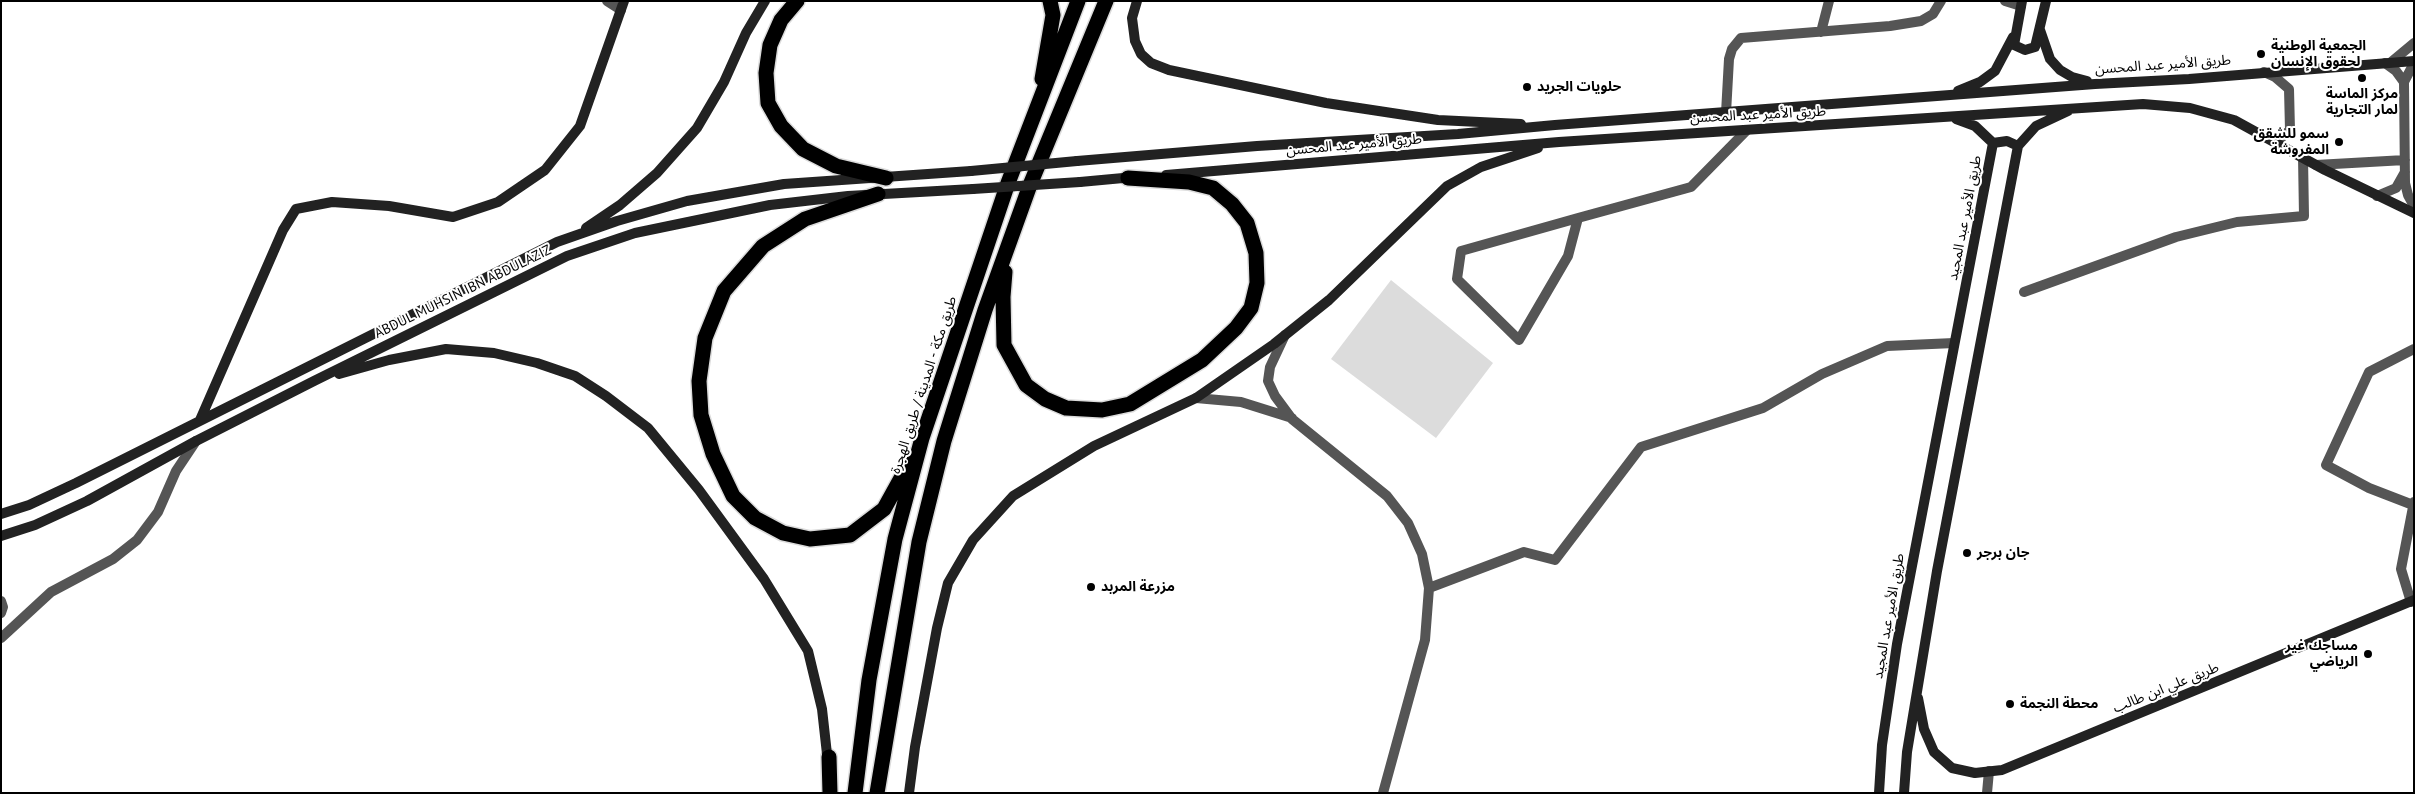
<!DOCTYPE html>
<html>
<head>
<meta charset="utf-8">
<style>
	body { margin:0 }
	#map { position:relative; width:2415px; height:794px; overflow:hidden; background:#fff; font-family:"PT Sans",sans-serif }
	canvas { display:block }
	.frame { position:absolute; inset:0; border:2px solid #000; pointer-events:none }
</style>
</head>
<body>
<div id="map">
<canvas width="2415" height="794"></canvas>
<div class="frame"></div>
</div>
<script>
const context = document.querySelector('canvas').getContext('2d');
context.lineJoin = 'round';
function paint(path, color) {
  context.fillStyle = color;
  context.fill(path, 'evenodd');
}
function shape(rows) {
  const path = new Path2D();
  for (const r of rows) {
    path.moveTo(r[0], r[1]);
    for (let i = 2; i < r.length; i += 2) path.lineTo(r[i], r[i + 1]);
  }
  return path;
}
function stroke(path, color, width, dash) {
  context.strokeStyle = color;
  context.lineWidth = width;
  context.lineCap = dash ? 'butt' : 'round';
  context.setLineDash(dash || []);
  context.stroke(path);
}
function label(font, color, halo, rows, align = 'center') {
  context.font = font + ' "PT Sans","Noto Sans Arabic",sans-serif';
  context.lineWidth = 4;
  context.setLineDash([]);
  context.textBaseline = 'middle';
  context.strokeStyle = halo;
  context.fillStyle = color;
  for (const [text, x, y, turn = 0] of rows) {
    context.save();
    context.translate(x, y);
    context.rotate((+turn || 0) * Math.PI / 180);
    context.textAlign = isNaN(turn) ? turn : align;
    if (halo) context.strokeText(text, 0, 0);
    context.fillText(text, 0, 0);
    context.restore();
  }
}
paint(shape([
	[1391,280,1493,363,1436,438,1331,359]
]), '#dcdcdc');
const highway = shape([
	[797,1,781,20,770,45,766,73,768,103,781,126,803,149,836,166,886,178],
	[1042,79,1053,15,1050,1],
	[878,194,805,219,763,246,724,291,705,338,699,381,701,415,713,454,733,496,755,518,783,533,810,539,850,535,884,509,910,462],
	[1005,272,1003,297,1004,345,1026,385,1045,399,1066,408,1102,410,1130,404,1202,360,1236,328,1251,308,1257,283,1256,253,1247,223,1232,204,1213,188,1189,182,1128,178],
	[829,757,830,793],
	[855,793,869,680,895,539,922,438,1008,183,1078,1],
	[877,793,919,542,944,441,985,310,1030,185,1106,1]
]);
stroke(highway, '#dbdbdb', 18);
stroke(shape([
	[607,1,621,10],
	[2005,1,2021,6],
	[1821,32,1829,1],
	[2385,63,2396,71,2404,82],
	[2390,63,2414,43],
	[2414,63,2404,82,2405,183,2408,195,2414,206],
	[2264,72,2275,77,2289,89,2290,130,2282,137,2273,141],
	[1726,113,1729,59,1732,49,1741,38,1890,26,1921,21,1933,14,1941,1],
	[2316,165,2405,160],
	[2377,196,2396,188,2405,172],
	[1578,218,1568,256,1519,340,1457,279,1461,251,1578,218,1691,187,1747,130],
	[2024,292,2176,237,2237,222,2304,216,2303,157],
	[1285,335,1270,367,1268,381,1275,396,1292,419,1387,496,1408,523,1422,554,1429,588,1425,640,1383,793],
	[1196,398,1241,402,1292,418],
	[2413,505,2369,488,2326,465,2369,372,2414,349],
	[1429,588,1524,552,1555,560,1641,447,1763,408,1822,374,1887,346,1954,343],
	[1,601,3,607,1,613],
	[2411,602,2401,569,2414,502],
	[1,638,51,592,113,559,137,540,158,512,176,471,196,441],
	[1987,793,1989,771]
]), '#555', 10);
stroke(shape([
	[1137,1,1132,18,1135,41,1141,54,1151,63,1169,70,1326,103,1438,120,1521,124],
	[2022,1,2014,45,2025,50,2035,47,2046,1],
	[2040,30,2050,59,2060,70,2072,77,2087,81],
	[1958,91,1980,82,1995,71,2013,37],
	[1956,119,1975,126,1993,143],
	[1077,161,1257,146,1458,134,1555,125,2095,84,2189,79,2414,61],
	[1166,175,1559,142,2143,104,2190,108,2234,120,2325,170,2414,213],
	[1080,182,1134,177],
	[586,228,620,205,657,173,697,128,724,82,746,33,765,1],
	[339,374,389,360,446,349,494,353,537,363,575,376,606,396,648,428,699,490,764,579,808,651,822,709,828,763],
	[200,420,283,230,296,209,332,202,389,206,453,217,498,202,545,170,580,126,624,1],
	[1,514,29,505,76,483,557,242,617,221,687,201,784,184,971,171],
	[1,536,35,525,87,501,196,441,314,381,567,256,635,233,770,205,848,196,973,189],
	[1918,698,1924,729,1934,752,1952,768,1975,773,2002,770,2414,600],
	[909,793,915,747,937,628,948,583,973,540,1013,496,1094,446,1196,398,1274,344,1329,300,1447,186,1481,167,1538,148],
	[1879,793,1882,745,1897,644,1993,143,2007,141,2018,146],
	[1904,793,1907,752,1937,571,2018,146,2036,126,2068,111]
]), '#222', 10);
stroke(highway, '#000', 15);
stroke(shape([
	[971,171,1077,161],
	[973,189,1080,182]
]), '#222', 10);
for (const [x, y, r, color] of [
	[2261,54,5,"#000"],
	[2362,78,5,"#000"],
	[1527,87,5,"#000"],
	[2339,142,5,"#000"],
	[1967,553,5,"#000"],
	[1091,587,5,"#000"],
	[2368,654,5,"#000"],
	[2010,704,5,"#000"]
]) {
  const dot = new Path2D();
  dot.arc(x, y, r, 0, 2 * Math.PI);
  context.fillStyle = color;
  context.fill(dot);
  stroke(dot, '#fff', 2);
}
label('bold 14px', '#000', '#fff', [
	["الجمعية الوطنية",2271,46],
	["لحقوق الإنسان",2271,62],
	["حلويات الجريد",1537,87],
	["مركز الماسة",2362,94,"center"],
	["لمار التجارية",2362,110,"center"],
	["سمو للشقق",2329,134,"right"],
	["المفروشة",2329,150,"right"],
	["جان برجر",1977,553],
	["مزرعة المربد",1101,587],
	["مساجك غير",2358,646,"right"],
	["الرياضي",2358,662,"right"],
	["محطة النجمة",2020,704]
], 'left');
label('14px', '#000', '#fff', [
	["طريق الأمير عبد المحسن",2163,65,-4],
	["طريق الأمير عبد المحسن",1758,115,-3],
	["طريق الأمير عبد المحسن",1354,145,-5],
	["طريق الأمير عبد المجيد",1965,218,-79],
	["ABDUL MUHSIN IBN ABDULAZIZ",463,292,-26],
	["طريق مكة - المدينة / طريق الهجرة",924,385,-72],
	["طريق الأمير عبد المجيد",1889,616,-80],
	["طريق علي ابن طالب",2166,688,-22]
]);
</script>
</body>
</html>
